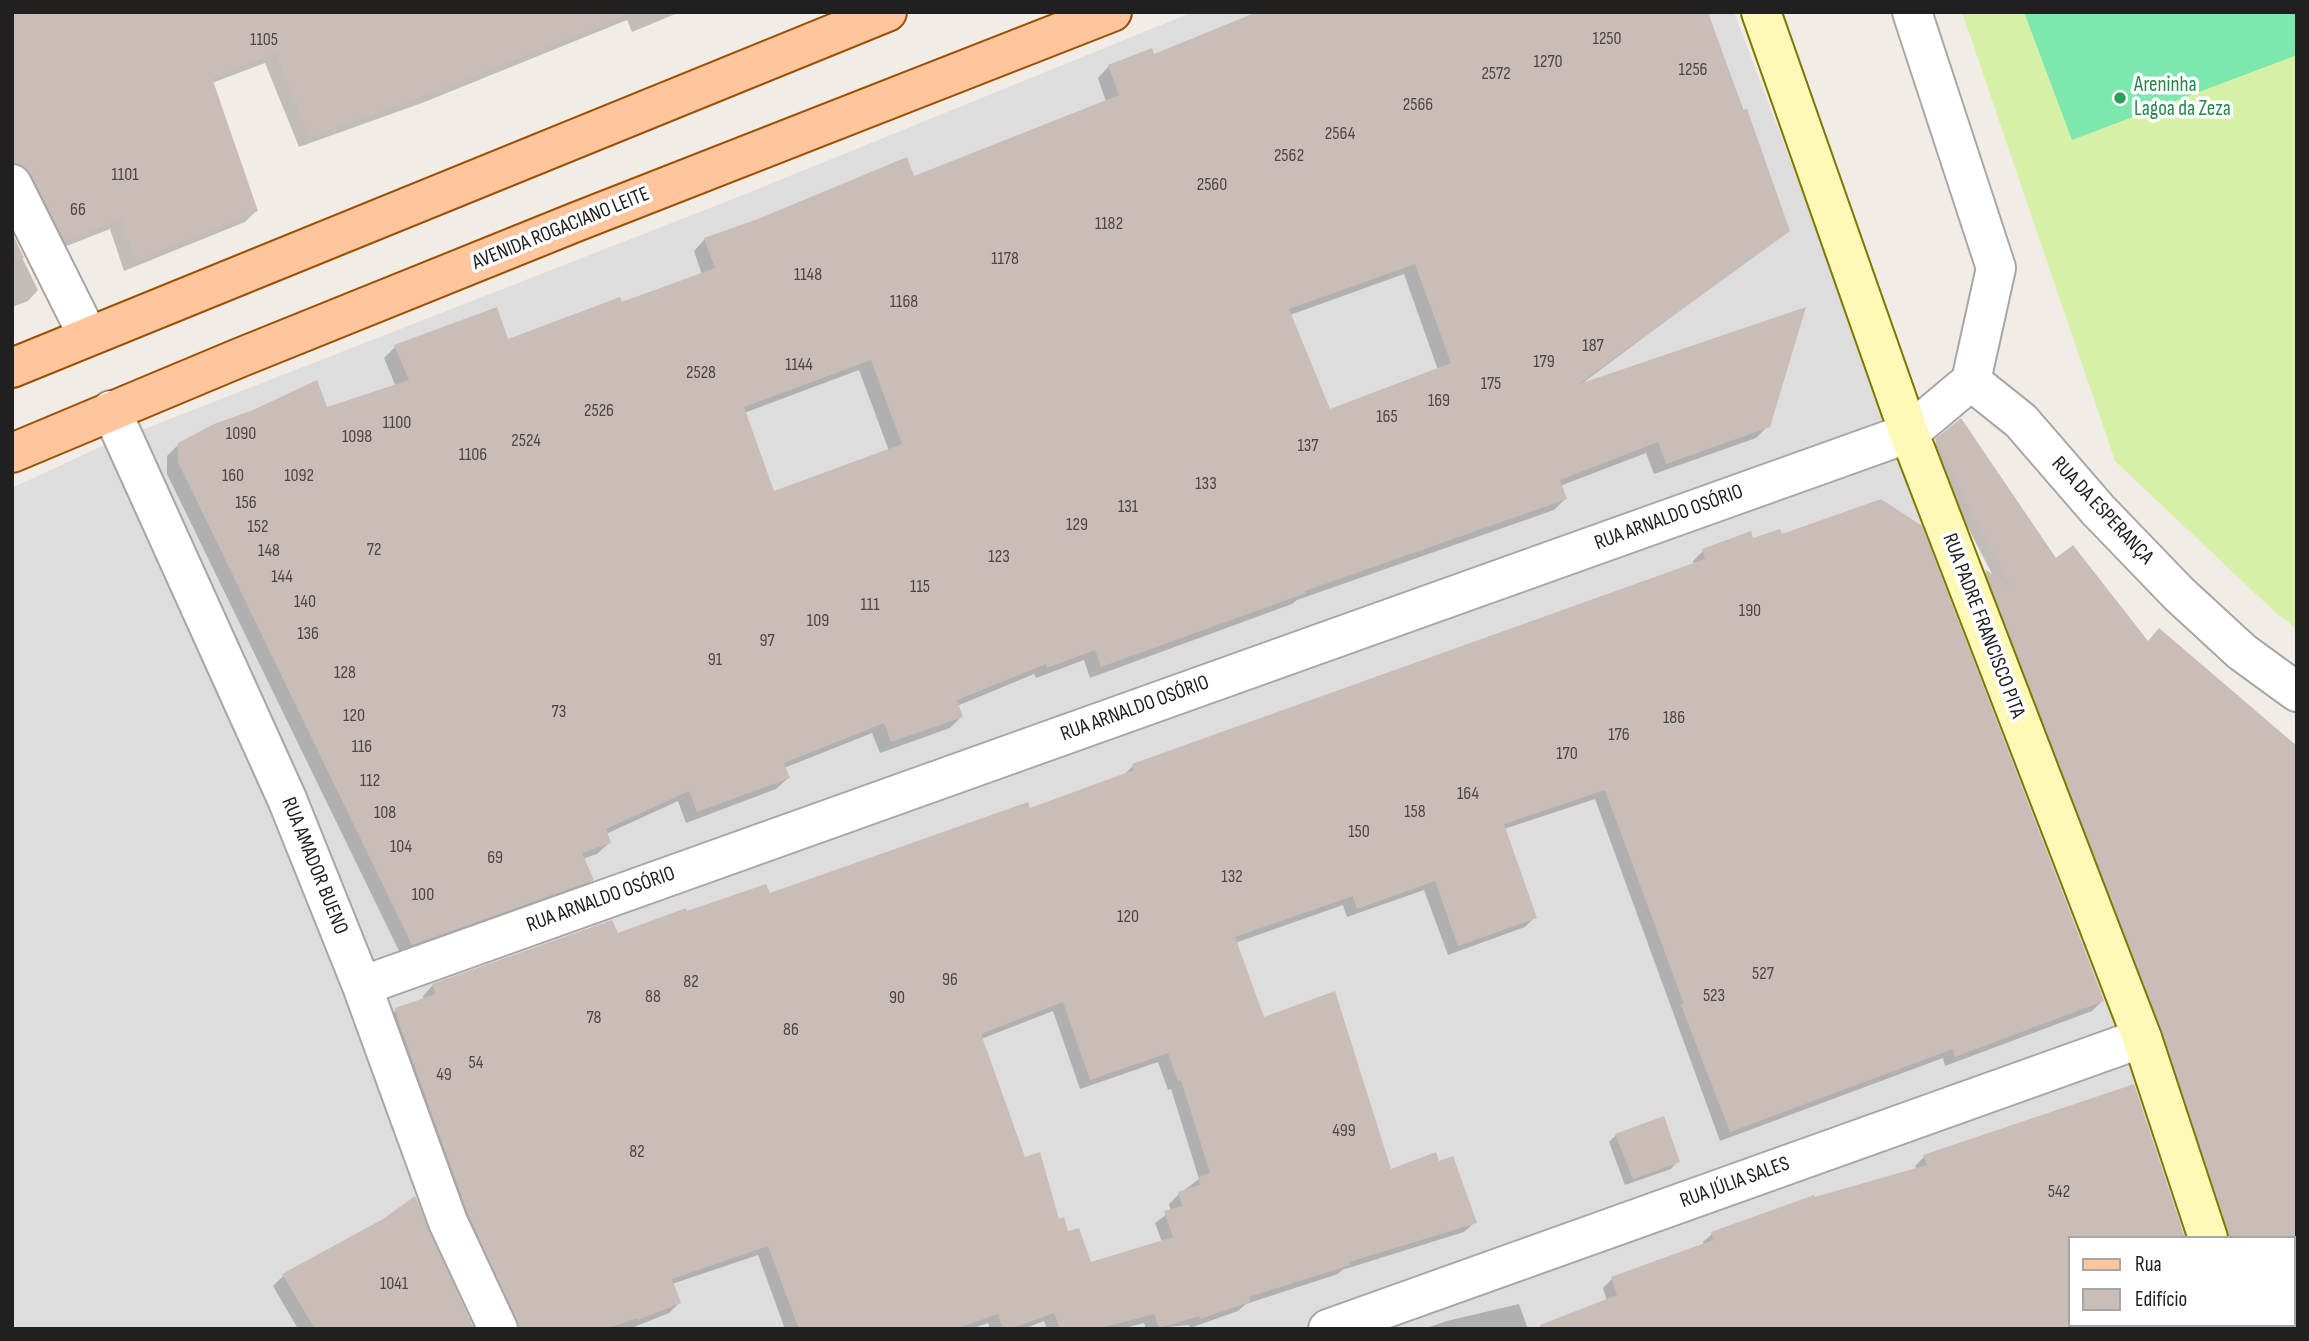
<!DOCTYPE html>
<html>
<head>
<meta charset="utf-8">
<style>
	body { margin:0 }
	#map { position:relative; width:2309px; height:1341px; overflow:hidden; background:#f2ece6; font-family:"Sofia Sans Condensed",sans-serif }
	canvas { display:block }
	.frame { position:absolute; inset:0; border:14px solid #202020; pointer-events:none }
	.legend { position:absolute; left:2068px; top:1236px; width:228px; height:91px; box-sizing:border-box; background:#fff; border:2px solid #a6a6a6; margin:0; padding:9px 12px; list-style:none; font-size:21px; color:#202020 }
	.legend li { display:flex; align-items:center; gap:14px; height:35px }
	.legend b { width:35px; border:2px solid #a6a6a6 }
</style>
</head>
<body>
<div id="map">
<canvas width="2309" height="1341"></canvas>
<div class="frame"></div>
<ul class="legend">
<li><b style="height:9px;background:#ffc69e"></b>Rua</li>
<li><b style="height:19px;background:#cabdb8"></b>Edifício</li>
</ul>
</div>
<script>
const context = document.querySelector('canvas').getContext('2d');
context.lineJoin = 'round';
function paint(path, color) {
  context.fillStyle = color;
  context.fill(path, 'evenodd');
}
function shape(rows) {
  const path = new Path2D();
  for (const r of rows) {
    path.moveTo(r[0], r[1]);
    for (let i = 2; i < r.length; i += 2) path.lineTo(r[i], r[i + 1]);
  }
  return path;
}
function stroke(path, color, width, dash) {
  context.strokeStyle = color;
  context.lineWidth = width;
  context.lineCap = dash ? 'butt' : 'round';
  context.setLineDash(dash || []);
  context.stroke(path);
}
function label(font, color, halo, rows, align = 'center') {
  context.font = font + ' "Sofia Sans Condensed",sans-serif';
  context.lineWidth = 7;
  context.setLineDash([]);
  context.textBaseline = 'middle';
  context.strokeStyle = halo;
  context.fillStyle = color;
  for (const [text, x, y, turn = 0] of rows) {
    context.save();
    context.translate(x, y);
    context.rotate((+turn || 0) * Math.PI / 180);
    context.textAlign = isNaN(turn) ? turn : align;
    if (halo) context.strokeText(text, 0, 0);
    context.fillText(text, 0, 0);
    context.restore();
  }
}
paint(shape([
	[1193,12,1734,12,2198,1238,2069,1238,2069,1325,2231,1325,2232,1329,12,1329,12,488,111,442,738,197]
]), '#dedddd');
paint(shape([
	[1962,12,2297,12,2297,629,2276,613,2115,461]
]), '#d6f0a8');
paint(shape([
	[2024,12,2297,12,2297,55,2072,140]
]), '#7de8ae');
paint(shape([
	[12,12,680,12,632,32,627,20,422,103,299,147,265,63,212,83,256,211,245,222,124,271,110,229,54,251,12,176],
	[1707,12,1788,230,1580,385,1768,426,1756,438,1654,474,1646,453,1560,486,1565,499,1554,510,1297,600,1292,604,1090,678,1084,660,1036,678,1034,674,957,706,961,717,950,728,880,753,872,733,784,768,788,778,776,789,686,823,678,801,606,834,609,843,597,854,582,859,592,880,580,891,401,955,167,474,167,456,179,444,326,410,396,387,384,358,395,347,507,341,702,275,694,251,705,239,913,178,1106,102,1098,78,1109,66,1153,57],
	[1404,274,1438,370,1329,411,1290,315],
	[859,370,889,451,773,494,744,413],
	[12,237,38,290,28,301,12,307],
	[1937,441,2055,560,2147,643,2297,746,2297,1329,2250,1329,2248,1325,2293,1325,2293,1238,2220,1238,1977,580,1985,572,1994,578,1928,450],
	[1752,540,2102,1001,2092,1011,1945,1066,1943,1058,1720,1141,1595,799,1504,829,1535,917,1525,927,1448,955,1424,890,1347,917,1343,905,1235,943,1263,1019,1390,1171,1475,1222,1464,1232,1342,1270,1338,1274,1246,1304,1238,1311,1190,1328,1189,1325,1146,1329,1144,1323,1121,1329,1047,1329,1044,1321,1024,1329,990,1329,988,1323,970,1329,785,1329,758,1255,672,1284,679,1303,669,1313,629,1329,508,1329,386,1020,396,1010,424,1000,423,996,432,986,611,922,617,935,686,913,768,895,1029,810,1122,777,1133,766,1694,565,1693,561,1703,551],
	[1053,1011,1080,1089,1158,1062,1168,1090,1171,1089,1199,1179,1179,1194,1169,1204,1171,1211,1155,1223,1162,1242,1090,1264,1058,1221,1024,1159,981,1039],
	[1616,1135,1678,1161,1671,1169,1625,1185,1609,1142],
	[1924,1157,2069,1238,2069,1325,2215,1325,2215,1329,1534,1329,1607,1301,1603,1288,1612,1279,1704,1245,1703,1242,1712,1234,1917,1170,1915,1166],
	[383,1221,472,1329,298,1329,273,1286,283,1276],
	[1519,1304,1528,1329,1423,1329,1447,1321]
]), '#0003');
paint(shape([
	[12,12,624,12,625,16,434,92,310,137,276,53,212,78,258,211,136,261,121,219,65,241,32,174,23,165,12,162],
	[1257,12,1708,12,1743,110,1747,109,1790,231,1579,384,1806,307,1770,427,1666,464,1658,442,1560,480,1567,499,1305,591,1306,593,1101,667,1095,650,1047,668,1046,664,957,700,963,717,891,742,884,723,784,763,790,778,697,812,689,791,606,829,611,843,582,853,594,880,412,945,178,462,178,443,214,424,253,410,317,380,327,407,409,380,394,345,497,307,508,339,620,297,622,302,715,268,704,238,758,219,907,157,914,176,1119,95,1108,65,1152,48,1154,54],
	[1415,264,1451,363,1330,409,1289,309],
	[871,360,902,444,774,491,744,407],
	[12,233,24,258,12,262],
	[1961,418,2056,558,2073,545,2148,641,2159,628,2297,746,2297,1238,2229,1238,2162,1030,1985,569,2012,588,1935,439],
	[1881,499,1922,526,2104,1001,1955,1057,1953,1049,1730,1132,1681,1005,1684,1004,1605,790,1504,824,1537,918,1458,946,1435,881,1357,909,1353,896,1235,937,1264,1017,1335,991,1391,1169,1436,1152,1439,1161,1453,1156,1477,1223,1349,1262,1350,1265,1249,1297,1250,1302,1200,1319,1199,1316,1159,1328,1154,1314,1096,1329,1060,1329,1054,1313,1010,1329,1003,1329,998,1314,955,1329,799,1329,768,1246,672,1279,681,1303,638,1320,637,1318,606,1329,520,1329,468,1214,398,1020,395,1008,436,994,432,984,612,920,618,933,686,908,687,911,766,884,770,893,1028,802,1030,808,1134,770,1132,764,1705,559,1702,549,1751,531,1753,538,1780,529,1782,534],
	[1063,1002,1090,1080,1168,1053,1178,1081,1181,1080,1210,1173,1198,1177,1200,1185,1178,1192,1182,1206,1164,1211,1173,1237,1091,1262,1079,1228,1068,1231,1064,1217,1059,1219,1040,1152,1025,1157,981,1034],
	[2134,1084,2185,1238,2069,1238,2069,1329,1540,1329,1540,1325,1617,1295,1611,1277,1713,1240,1711,1232,1814,1195,1815,1197,1927,1165,1923,1155],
	[1664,1116,1680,1162,1633,1179,1615,1134],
	[415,1196,474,1329,315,1329,282,1274,383,1219]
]), '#cabdb8');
const street = shape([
	[1912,12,1996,268,1971,381],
	[12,184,88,336],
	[111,410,287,799,362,986,448,1222,498,1329],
	[362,986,1909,433,1971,381,2021,421,2098,510,2179,594,2242,652,2297,692],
	[1328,1329,2142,1038]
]);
const secondary = shape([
	[1761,12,1909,433,2142,1038,2208,1238],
	[2237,1325,2238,1329]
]);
const primary = shape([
	[12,368,887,12],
	[12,453,239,358,576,222,1112,12]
]);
stroke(street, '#a7a7a7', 42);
stroke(secondary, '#7f7900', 42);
stroke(primary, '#9d5100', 42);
stroke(street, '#fff', 38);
stroke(secondary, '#fff8b7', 38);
stroke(primary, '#ffc69e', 38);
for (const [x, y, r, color] of [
	[2120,98,7,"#2e9e5b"]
]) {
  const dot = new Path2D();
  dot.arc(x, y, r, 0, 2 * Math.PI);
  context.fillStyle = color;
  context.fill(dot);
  stroke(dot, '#fff', 2.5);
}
label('18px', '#4a4746', null, [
	["1250",1607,39],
	["1105",264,40],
	["1270",1548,62],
	["1256",1693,70],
	["2572",1496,74],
	["2566",1418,105],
	["2564",1340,134],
	["2562",1289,156],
	["1101",125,175],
	["2560",1212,185],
	["66",78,210],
	["1182",1109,224],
	["1178",1005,259],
	["1148",808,275],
	["1168",904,302],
	["187",1593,346],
	["179",1544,362],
	["1144",799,365],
	["2528",701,373],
	["175",1491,384],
	["169",1439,401],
	["2526",599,411],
	["165",1387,417],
	["1100",397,423],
	["1090",241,434],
	["1098",357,437],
	["2524",526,441],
	["137",1308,446],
	["1106",473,455],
	["160",233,476],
	["1092",299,476],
	["133",1206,484],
	["156",246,503],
	["131",1128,507],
	["129",1077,525],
	["152",258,527],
	["72",374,550],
	["148",269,551],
	["123",999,557],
	["144",282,577],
	["115",920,587],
	["140",305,602],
	["111",870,605],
	["190",1750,611],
	["109",818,621],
	["136",308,634],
	["97",767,641],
	["91",715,660],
	["128",345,673],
	["73",559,712],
	["120",354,716],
	["186",1674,718],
	["176",1619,735],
	["116",362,747],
	["170",1567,754],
	["112",370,781],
	["164",1468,794],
	["158",1415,812],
	["108",385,813],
	["150",1359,832],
	["104",401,847],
	["69",495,858],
	["132",1232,877],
	["100",423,895],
	["120",1128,917],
	["527",1763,974],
	["96",950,980],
	["82",691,982],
	["523",1714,996],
	["88",653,997],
	["90",897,998],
	["78",594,1018],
	["86",791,1030],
	["54",476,1063],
	["49",444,1075],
	["499",1344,1131],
	["82",637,1152],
	["542",2059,1192],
	["1041",394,1284]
]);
label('21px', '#27864d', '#fff', [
	["Areninha",2134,86],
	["Lagoa da Zeza",2134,110]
], 'left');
label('21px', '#202020', '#fff', [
	["AVENIDA ROGACIANO LEITE",561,229,-22],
	["RUA DA ESPERANÇA",2102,511,47],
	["RUA ARNALDO OSÓRIO",1669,518,-20],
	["RUA PADRE FRANCISCO PITA",1983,626,69],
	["RUA ARNALDO OSÓRIO",1135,709,-20],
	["RUA AMADOR BUENO",314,866,68],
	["RUA ARNALDO OSÓRIO",601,900,-20],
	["RUA JÚLIA SALES",1735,1183,-20]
]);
</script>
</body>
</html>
